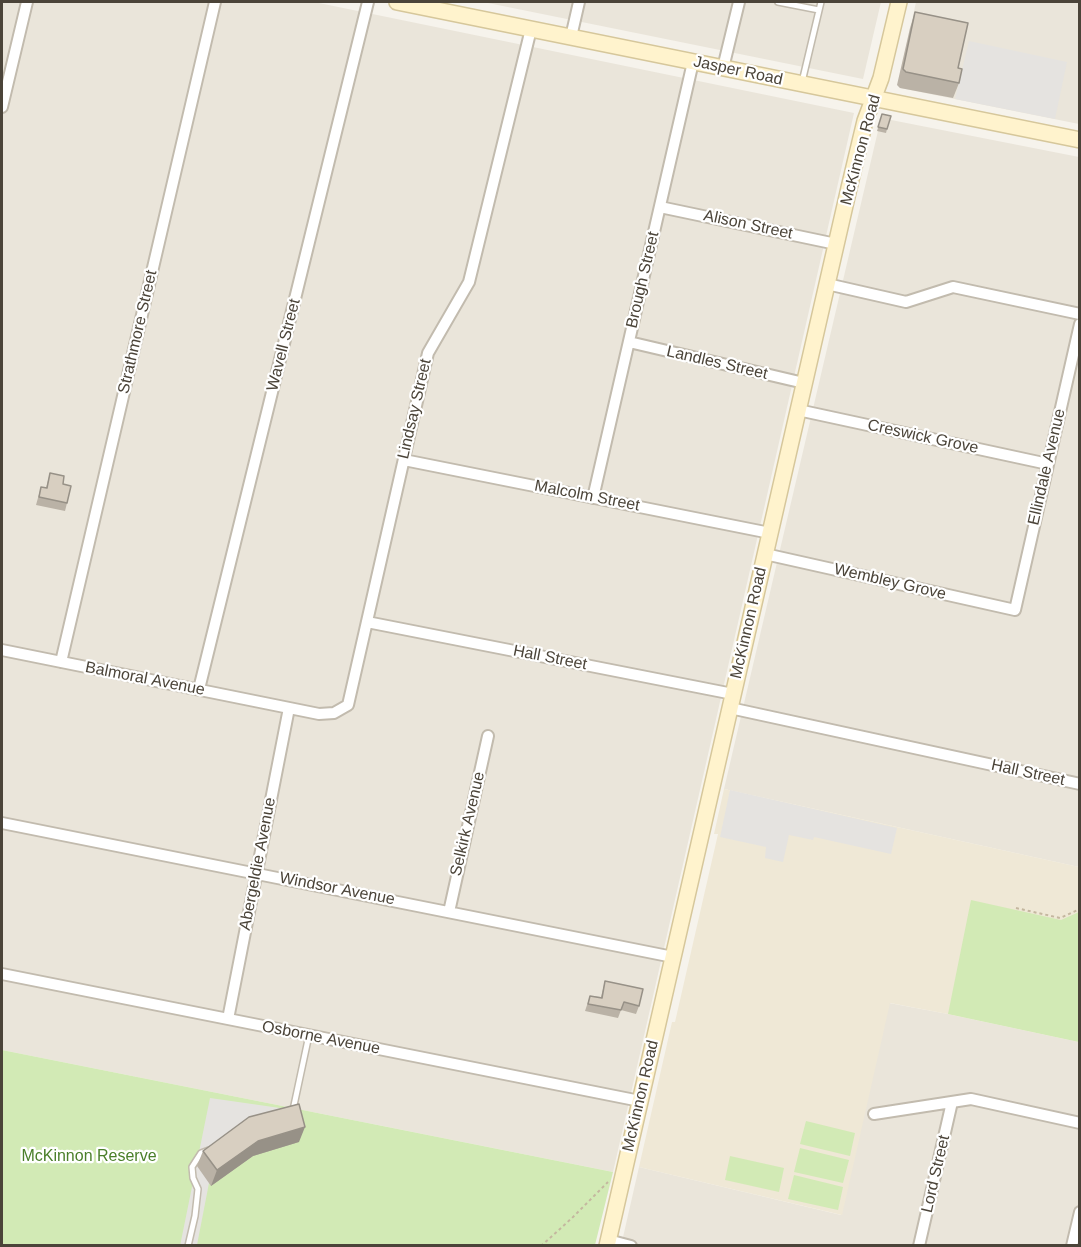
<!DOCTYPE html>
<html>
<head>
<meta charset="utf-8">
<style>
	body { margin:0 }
	#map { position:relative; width:1081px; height:1247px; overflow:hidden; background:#f6f3ec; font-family:Helvetica,sans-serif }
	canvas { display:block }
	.frame { position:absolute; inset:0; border:3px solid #4b4439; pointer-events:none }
</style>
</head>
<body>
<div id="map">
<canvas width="1081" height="1247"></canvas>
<div class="frame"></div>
</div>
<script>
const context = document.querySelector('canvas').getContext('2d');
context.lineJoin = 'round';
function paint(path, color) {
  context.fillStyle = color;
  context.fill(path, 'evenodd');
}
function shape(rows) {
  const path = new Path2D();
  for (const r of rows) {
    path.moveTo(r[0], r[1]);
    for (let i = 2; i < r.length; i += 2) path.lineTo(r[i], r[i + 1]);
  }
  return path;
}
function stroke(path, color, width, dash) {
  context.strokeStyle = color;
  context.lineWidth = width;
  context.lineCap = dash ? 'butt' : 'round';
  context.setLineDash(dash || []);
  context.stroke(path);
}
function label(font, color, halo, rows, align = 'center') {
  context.font = font + ' Helvetica,sans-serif';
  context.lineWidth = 4.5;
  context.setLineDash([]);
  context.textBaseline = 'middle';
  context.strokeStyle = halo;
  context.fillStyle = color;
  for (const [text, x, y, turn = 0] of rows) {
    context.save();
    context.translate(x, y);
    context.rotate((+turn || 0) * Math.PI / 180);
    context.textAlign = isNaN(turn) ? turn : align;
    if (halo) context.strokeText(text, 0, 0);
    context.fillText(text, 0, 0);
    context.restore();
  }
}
paint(shape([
	[2,2,314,2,854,113,613,1172,2,1050],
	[483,2,881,2,863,79],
	[916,2,1079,2,1079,124,900,88,898,85],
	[881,118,1079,157,1079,867,724,789],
	[889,1003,948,1014,1079,1042,1079,1245,621,1246,639,1167,841,1215]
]), '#eae5da');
paint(shape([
	[724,789,1079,867,1079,1042,948,1014,890,1003,842,1215,639,1167,672,1022,675,1022,718,834,714,834]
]), '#efe8d6');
paint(shape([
	[971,900,1061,920,1079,912,1079,1042,948,1014],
	[2,1050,613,1172,595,1245,2,1245],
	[806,1121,855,1133,850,1156,800,1144],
	[800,1148,849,1160,843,1183,794,1172],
	[730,1156,784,1168,779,1192,725,1180],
	[794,1175,843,1187,838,1210,788,1199]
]), '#d2eab5');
paint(shape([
	[969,41,1067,62,1055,119,955,99],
	[730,790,897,828,891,854,814,837,813,840,789,835,783,862,765,858,766,847,720,837],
	[210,1098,287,1109,209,1183,197,1245,180,1246]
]), '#e5e3e0');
const lane = shape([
	[778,2,819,10],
	[802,82,821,2],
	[293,1110,309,1035],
	[188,1246,195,1216,198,1189,193,1178,192,1167,201,1153,209,1150]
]);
const street = shape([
	[571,37,579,2],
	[723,68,739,2],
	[2,107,27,2],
	[660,207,836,244],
	[827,284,906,302,953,287,1080,314],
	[629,342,804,383],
	[798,410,1048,464],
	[404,460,770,533],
	[593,498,693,62],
	[765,554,1015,610,1080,324],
	[367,622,733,694],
	[2,650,319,714,334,713,348,705,428,353,469,282,531,29],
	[61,662,215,2],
	[199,689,368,2],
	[730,708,1080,784],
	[2,823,673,957],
	[449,912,488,736],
	[2,974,640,1101],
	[228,1019,289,708],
	[874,1114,971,1099,1080,1123],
	[608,1240,631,1246],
	[919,1246,952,1102],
	[1072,1246,1080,1212]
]);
const secondary = shape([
	[397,2,1080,140],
	[607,1246,849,188,865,121,881,78,899,2]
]);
stroke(lane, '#c2bbae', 8);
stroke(street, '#c2bbae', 14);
stroke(secondary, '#d6c79b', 18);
stroke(shape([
	[1016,908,1060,918,1080,909],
	[541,1246,572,1218,608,1182]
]), '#c4b79f', 2, [3, 3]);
stroke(lane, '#fff', 5);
stroke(street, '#fff', 10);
stroke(secondary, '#fff3cd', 15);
paint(shape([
	[915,12,958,68,959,83,953,98,900,88,897,85,910,28],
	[882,114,887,129,886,133,877,131],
	[50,473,63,484,67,503,65,511,36,505,41,487,46,488],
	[605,981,639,1006,636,1014,621,1010,618,1018,585,1011,590,996,601,997],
	[299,1142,253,1156,211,1186,197,1166,203,1151]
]), '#bab2a6');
paint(shape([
	[305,1127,299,1142,253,1156,211,1186,217,1170,258,1141]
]), '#979187');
const building = shape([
	[915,12,968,23,958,68,962,69,959,83,906,72,903,69,915,12],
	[882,114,891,116,887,129,878,127,882,114],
	[50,473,64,476,63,484,71,486,67,503,39,497,41,487,47,488,50,473],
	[605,981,643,989,639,1006,624,1002,621,1010,588,1004,590,996,602,998,605,981],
	[299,1104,305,1127,258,1141,217,1170,203,1151,249,1117,299,1104]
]);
paint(building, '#d8cfc1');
stroke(building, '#979187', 1.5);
label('16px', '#4b4439', '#fff', [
	["Jasper Road",738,71,12],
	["McKinnon Road",861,150,-75],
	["Alison Street",748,225,12],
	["Brough Street",643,280,-77],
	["Strathmore Street",138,332,-77],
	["Wavell Street",284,345,-76],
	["Landles Street",717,363,13],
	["Lindsay Street",415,409,-77],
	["Creswick Grove",923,437,12],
	["Ellindale Avenue",1047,467,-77],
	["Malcolm Street",587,496,11],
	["Wembley Grove",890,582,13],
	["McKinnon Road",749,623,-77],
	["Hall Street",550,658,11],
	["Balmoral Avenue",145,679,11],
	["Hall Street",1028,773,12],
	["Selkirk Avenue",468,824,-77],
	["Abergeldie Avenue",258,864,-79],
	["Windsor Avenue",337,889,11],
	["Osborne Avenue",321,1038,11],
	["McKinnon Road",641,1096,-77],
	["Lord Street",936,1174,-77]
]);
label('16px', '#4a7f2a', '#fff', [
	["McKinnon Reserve",89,1157]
]);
</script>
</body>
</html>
